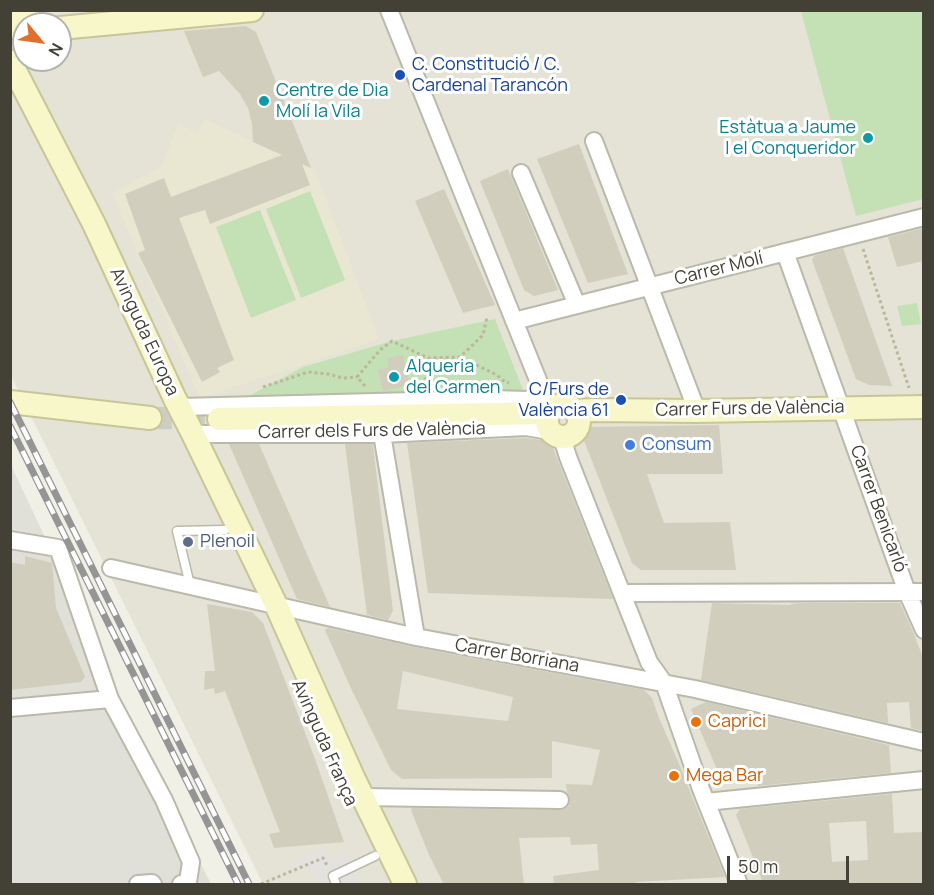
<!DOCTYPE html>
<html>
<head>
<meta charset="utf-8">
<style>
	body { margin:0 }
	#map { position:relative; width:934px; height:895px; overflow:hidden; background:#f1f0e7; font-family:Manrope,sans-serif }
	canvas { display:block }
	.frame { position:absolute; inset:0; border:12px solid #434136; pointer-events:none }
	.north { position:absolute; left:12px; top:12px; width:60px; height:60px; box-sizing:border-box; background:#fff; border:2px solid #b4b3af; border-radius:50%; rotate:119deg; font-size:16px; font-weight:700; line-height:24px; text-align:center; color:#434136 }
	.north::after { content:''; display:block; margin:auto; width:21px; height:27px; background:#e0702f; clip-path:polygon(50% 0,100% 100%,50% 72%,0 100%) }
	.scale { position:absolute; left:727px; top:856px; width:122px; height:27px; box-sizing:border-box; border:3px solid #434136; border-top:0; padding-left:8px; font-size:18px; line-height:21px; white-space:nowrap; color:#434136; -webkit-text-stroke:4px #fff; paint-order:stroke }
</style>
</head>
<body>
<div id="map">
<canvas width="934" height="895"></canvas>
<div class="frame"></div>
<div class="north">N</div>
<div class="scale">50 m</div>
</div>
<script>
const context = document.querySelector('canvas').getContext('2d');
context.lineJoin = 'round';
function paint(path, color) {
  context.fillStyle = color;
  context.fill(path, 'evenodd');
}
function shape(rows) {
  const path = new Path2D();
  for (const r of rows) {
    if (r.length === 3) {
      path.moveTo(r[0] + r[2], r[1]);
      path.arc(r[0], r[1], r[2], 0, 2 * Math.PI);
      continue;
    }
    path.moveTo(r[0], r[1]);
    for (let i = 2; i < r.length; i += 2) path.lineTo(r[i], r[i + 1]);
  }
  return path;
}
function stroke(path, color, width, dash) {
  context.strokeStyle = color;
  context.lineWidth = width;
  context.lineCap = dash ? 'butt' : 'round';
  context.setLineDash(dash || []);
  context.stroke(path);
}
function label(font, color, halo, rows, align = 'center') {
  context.font = font + ' Manrope,sans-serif';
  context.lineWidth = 6;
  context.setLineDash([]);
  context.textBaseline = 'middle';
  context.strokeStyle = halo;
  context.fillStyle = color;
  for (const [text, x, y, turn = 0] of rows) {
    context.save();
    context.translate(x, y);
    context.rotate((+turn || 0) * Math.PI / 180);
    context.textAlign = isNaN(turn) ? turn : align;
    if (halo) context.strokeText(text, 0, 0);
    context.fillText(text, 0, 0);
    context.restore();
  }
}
paint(shape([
	[11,11,923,11,923,884,263,884,11,376],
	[24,24,60,24,60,60,24,60]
]), '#e4e3d5');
paint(shape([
	[10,463,168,799,211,884,11,884]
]), '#e0dfd8');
paint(shape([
	[205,119,315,170,379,339,200,399,112,193,161,167,179,123,197,133]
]), '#e9e7d2');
paint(shape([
	[801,11,923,11,923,199,856,216],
	[310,191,345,280,301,298,266,209],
	[260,210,296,300,251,318,216,227],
	[917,303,921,324,902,326,897,306],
	[495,319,523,390,521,392,247,397,303,367,392,341]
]), '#c3e1b4');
paint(shape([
	[323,846,330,860,347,852,363,884,318,884,308,864,295,871,291,862]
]), '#e3e2de');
paint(shape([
	[246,26,256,32,311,168,302,164,310,185,210,224,205,210,179,218,234,360,217,368,220,372,202,382,138,253,145,250,125,194,164,178,171,197,282,155,253,142,252,124,248,108,240,94,219,71,203,77,184,31],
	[579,144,628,274,588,283,537,159],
	[508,169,558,290,534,296,524,290,480,181],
	[444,189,495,305,463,313,415,201],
	[924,228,924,261,897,267,888,237],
	[843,248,892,386,869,385,856,379,812,260,814,256],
	[403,355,410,385,383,391,378,370,389,367,387,358],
	[719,425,723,474,647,474,664,523,730,522,736,570,641,570,632,563,583,438,589,427],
	[525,438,549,441,551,443,613,599,428,593,407,443],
	[229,444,259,444,330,607,297,599],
	[345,444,372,444,373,446,393,611,388,620,367,615],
	[25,556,52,563,56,608,85,677,81,682,10,690,10,562,25,565],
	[712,603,791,605,791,604,801,603,900,603,913,632,924,660,924,731,911,728,909,702,887,703,888,723,701,680],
	[207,604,252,612,263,623,315,759,344,842,274,848,269,834,280,832,225,691,215,694,214,688,204,690,205,671,215,671],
	[328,628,414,647,644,690,652,698,659,718,687,782,686,782,725,877,636,882,636,885,554,885,553,876,599,870,597,844,571,845,570,837,519,838,524,885,444,885,429,855,411,810,412,808,560,810,565,809,569,806,570,801,569,795,567,792,566,784,592,785,600,750,552,741,552,778,402,779,391,770,349,684,325,630],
	[403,671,513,697,508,721,397,709],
	[706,702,889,745,891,773,757,786,761,781,728,784,722,781,691,709],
	[892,794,894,833,924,832,924,885,764,885,736,815,740,809],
	[866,821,868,860,832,862,829,823]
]), '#d1cebd');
stroke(shape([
	[150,418,219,419]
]), '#cecdc4', 22, [22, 11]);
const lane = shape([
	[190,585,177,531,225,530],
	[336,884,333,876,375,856]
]);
const street = shape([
	[389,10,538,380,540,393,551,410],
	[594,141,697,411],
	[521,173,577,305],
	[785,252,907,592,924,630],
	[514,321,924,217],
	[180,407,491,399,528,400,540,393],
	[193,434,382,434,526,427,550,431],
	[382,434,416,637],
	[562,438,568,457,649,662,664,683,701,789,739,884],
	[10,540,58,548,110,699,164,800,191,862,188,882,181,884],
	[111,568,416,637,695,689,924,742],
	[622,593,924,592],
	[10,708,110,699],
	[363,797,560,800],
	[706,802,924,780],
	[138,884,152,883,153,884]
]);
const secondary = shape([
	[10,12,29,10],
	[60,28,252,10],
	[10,32,24,31],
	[10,61,94,224,175,399,193,434,276,605,353,777,405,884],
	[10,402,150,418],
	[563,421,16],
	[576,411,593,410,697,411,924,407],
	[219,419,549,413]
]);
stroke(lane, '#bbb9aa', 11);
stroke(street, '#bbb9aa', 20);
stroke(secondary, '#c8c699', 26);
stroke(shape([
	[863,249,909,388],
	[460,357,497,375,505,382,509,383],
	[420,384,448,358],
	[365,386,357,377,380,350,392,341,428,358,460,357,483,335,487,317],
	[263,387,308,372,328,374,343,378,357,377],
	[261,884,323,858,328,867]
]), '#bbb79d', 3, [3, 3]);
stroke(lane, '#fff', 8);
stroke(street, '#fff', 16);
stroke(secondary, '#f8f7ca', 22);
const rail = shape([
	[10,402,249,884],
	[10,426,238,884]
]);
stroke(rail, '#959595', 7);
stroke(rail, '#fff', 4.5, [14]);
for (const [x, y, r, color] of [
	[400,75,6,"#1a4fb4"],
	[264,101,6,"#0f9aa8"],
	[868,138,6,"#0f9aa8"],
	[394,377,6,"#0f9aa8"],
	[621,400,6,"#1a4fb4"],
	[630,445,6,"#3f7fe0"],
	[188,542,6,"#5c6f8a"],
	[696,722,6,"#e8710a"],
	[674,776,6,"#e8710a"]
]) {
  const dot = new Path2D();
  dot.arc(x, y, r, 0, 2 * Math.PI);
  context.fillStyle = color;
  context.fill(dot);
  stroke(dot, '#fff', 2);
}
label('18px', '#164399', '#fff', [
	["C. Constitució / C.",412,65],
	["Cardenal Tarancón",412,86],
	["C/Furs de",609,390,"right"],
	["València 61",609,411,"right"]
], 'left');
label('18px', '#0d838f', '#fff', [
	["Centre de Dia",276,91],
	["Molí la Vila",276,112],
	["Estàtua a Jaume",856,128,"right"],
	["I el Conqueridor",856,149,"right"],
	["Alqueria",406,367],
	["del Carmen",406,388]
], 'left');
label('18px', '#434136', '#fff', [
	["Carrer Molí",719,269,-14],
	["Avinguda Europa",144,332,65],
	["Carrer Furs de València",750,409,-1],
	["Carrer dels Furs de València",372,431,-1],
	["Carrer Benicarló",878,509,70],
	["Carrer Borriana",517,656,10],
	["Avinguda França",324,743,66]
]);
label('18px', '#366cbe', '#fff', [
	["Consum",642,445]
], 'left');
label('18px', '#4e5e75', '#fff', [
	["Plenoil",200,542]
], 'left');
label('18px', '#c56008', '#fff', [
	["Caprici",708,722],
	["Mega Bar",686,776]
], 'left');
</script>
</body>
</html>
